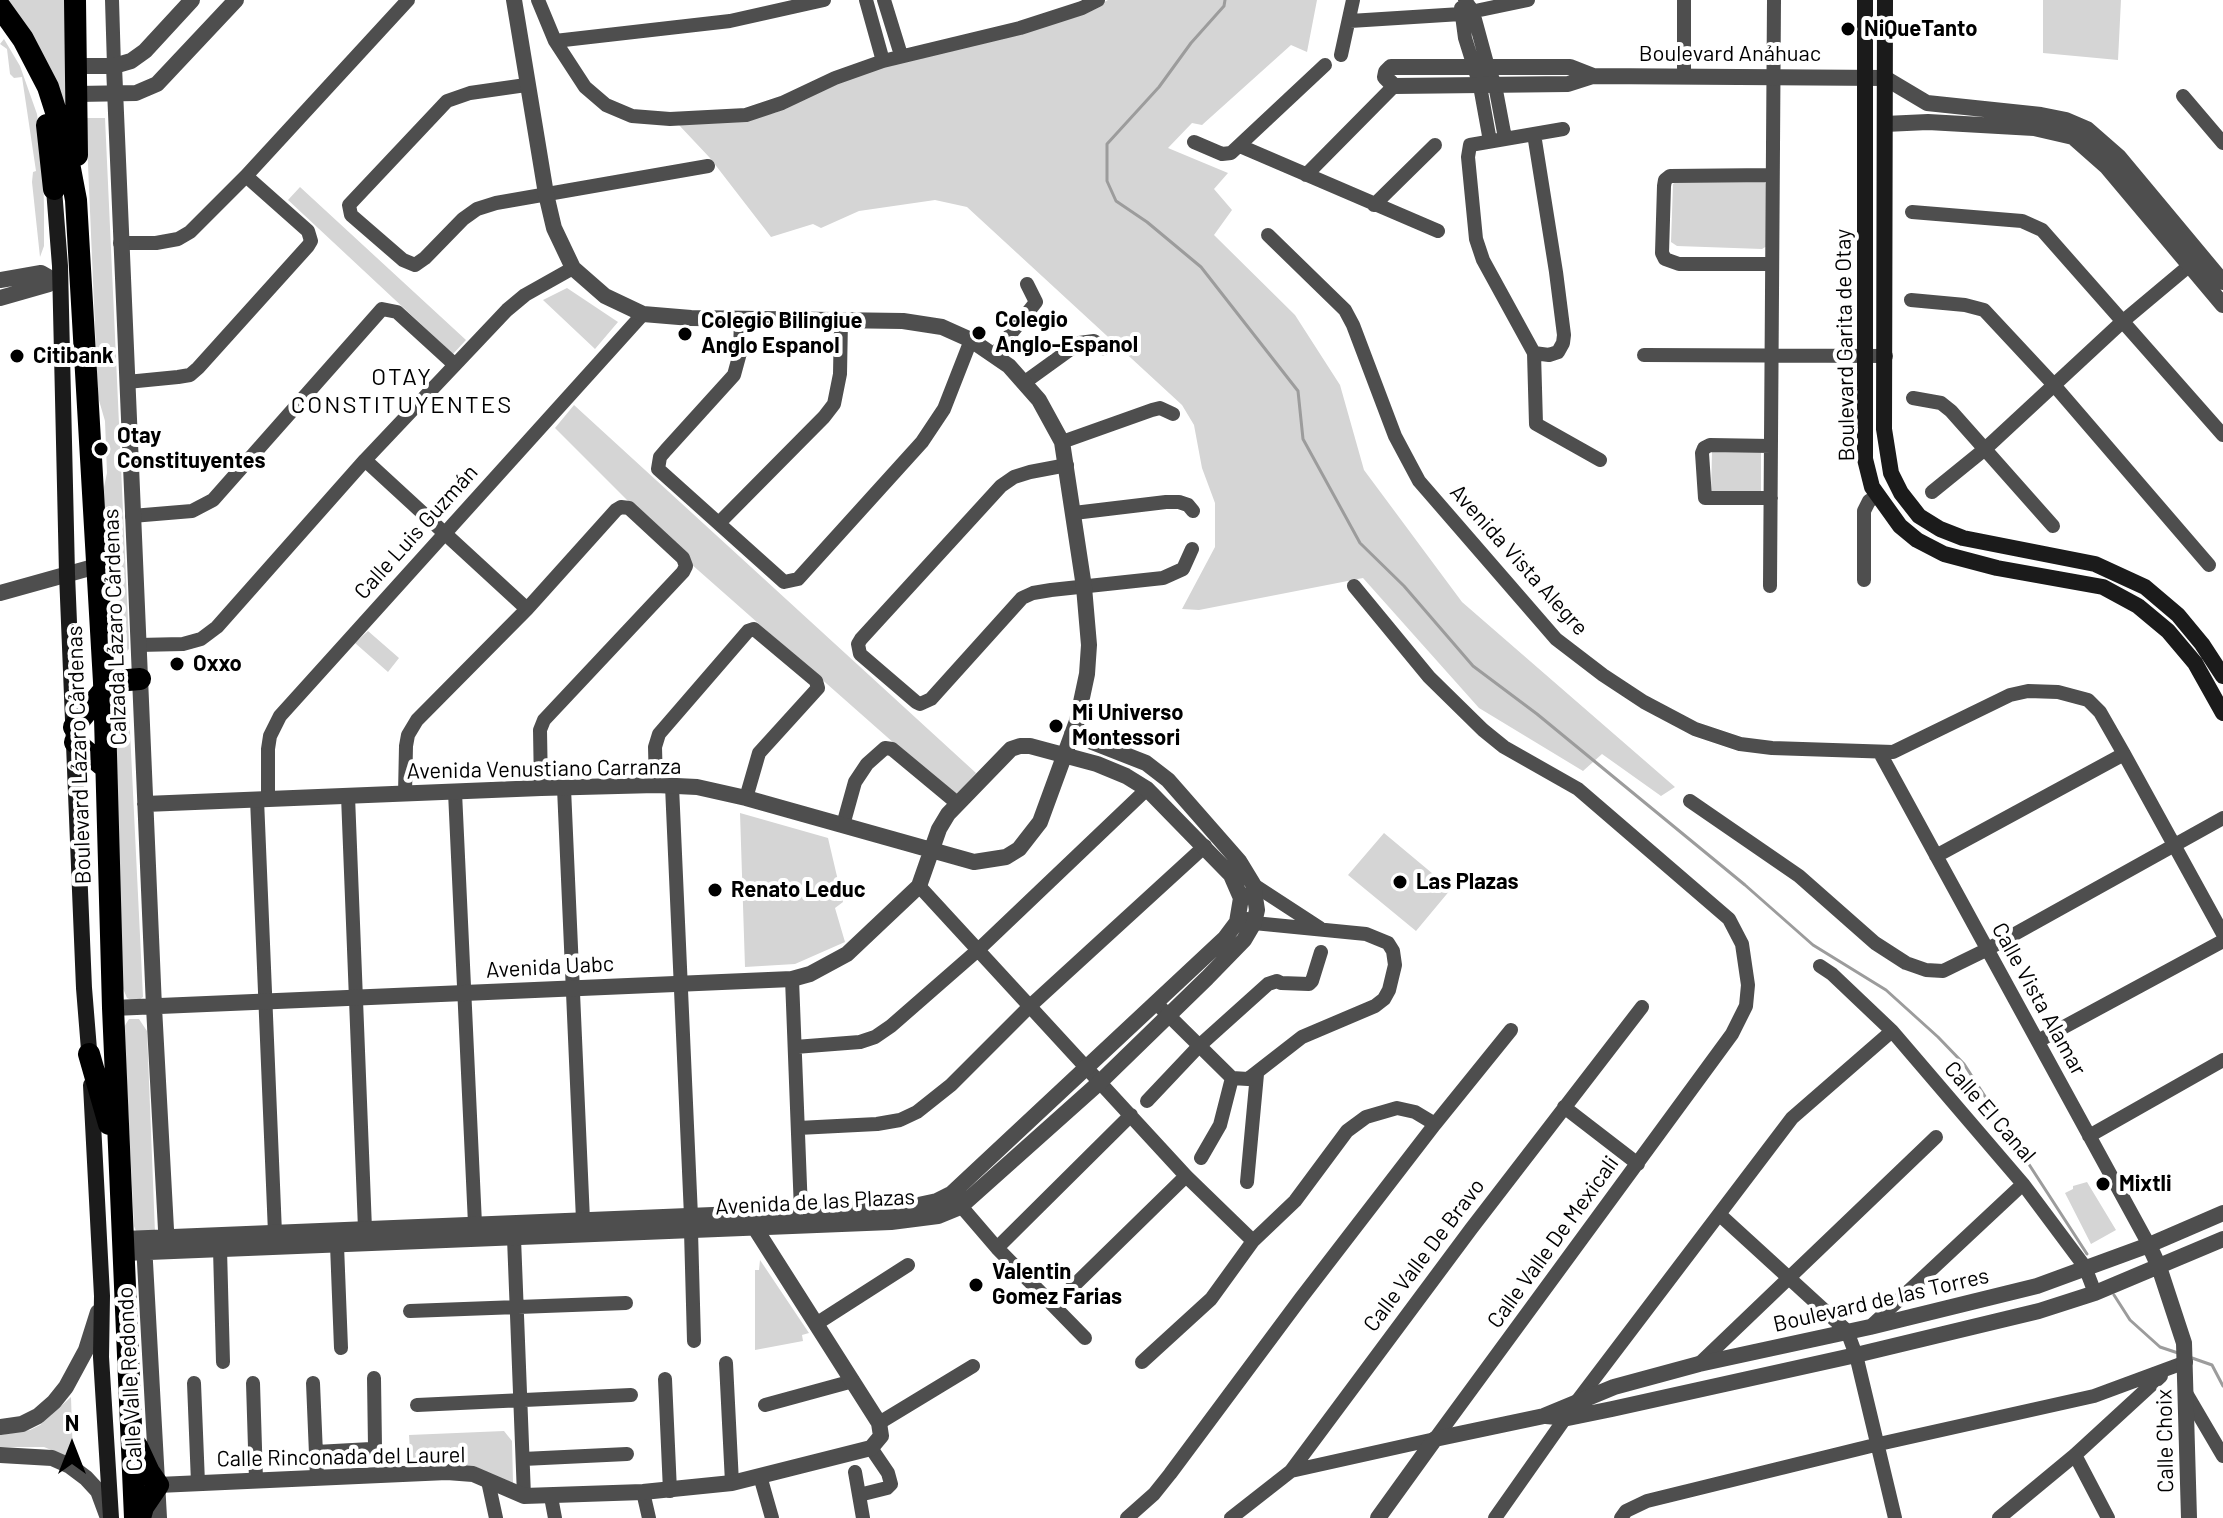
<!DOCTYPE html>
<html>
<head>
<meta charset="utf-8">
<style>
	body { margin:0 }
	#map { position:relative; width:2223px; height:1518px; overflow:hidden; background:#fff; font-family:Barlow,sans-serif }
	canvas { display:block }
	.north { position:absolute; left:32px; top:1406px; width:80px; height:80px; -webkit-text-stroke:6px #fff; paint-order:stroke; rotate:0deg; font-size:22px; font-weight:700; line-height:32px; text-align:center; color:#000 }
	.north::after { content:''; display:block; margin:auto; width:28px; height:36px; background:#000; clip-path:polygon(50% 0,100% 100%,50% 72%,0 100%) }
</style>
</head>
<body>
<div id="map">
<canvas width="2223" height="1518"></canvas>
<div class="north">N</div>
</div>
<script>
const context = document.querySelector('canvas').getContext('2d');
context.lineJoin = 'round';
function paint(path, color) {
  context.fillStyle = color;
  context.fill(path, 'evenodd');
}
function shape(rows) {
  const path = new Path2D();
  for (const r of rows) {
    path.moveTo(r[0], r[1]);
    for (let i = 2; i < r.length; i += 2) path.lineTo(r[i], r[i + 1]);
  }
  return path;
}
function stroke(path, color, width, dash) {
  context.strokeStyle = color;
  context.lineWidth = width;
  context.lineCap = dash ? 'butt' : 'round';
  context.setLineDash(dash || []);
  context.stroke(path);
}
function label(font, color, halo, rows, align = 'center') {
  context.font = font + ' Barlow,sans-serif';
  context.lineWidth = 8;
  context.setLineDash([]);
  context.textBaseline = 'middle';
  context.strokeStyle = halo;
  context.fillStyle = color;
  for (const [text, x, y, turn = 0] of rows) {
    context.save();
    context.translate(x, y);
    context.rotate((+turn || 0) * Math.PI / 180);
    context.textAlign = isNaN(turn) ? turn : align;
    if (halo) context.strokeText(text, 0, 0);
    context.fillText(text, 0, 0);
    context.restore();
  }
}
paint(shape([
	[6,0,67,0,69,134],
	[1108,0,1317,0,1307,52,1291,45,1202,125,1192,123,1168,148,1228,173,1214,189,1232,210,1214,235,1295,315,1340,385,1364,470,1462,602,1675,787,1661,796,1602,754,1583,771,1479,708,1363,578,1199,610,1182,609,1215,547,1215,503,1202,468,1194,425,1182,405,967,207,935,200,859,211,821,228,813,224,771,237,710,158,678,124,717,122,775,113,884,62,1076,17],
	[2043,0,2121,0,2118,60,2043,53],
	[4,39,20,66,37,114,43,159,44,209,44,246,40,257,32,182,33,172,36,171,22,77,14,78,10,74,7,49,0,44],
	[86,118,105,118,129,642,129,649,123,655,115,653,108,643,101,501,107,473,105,421,98,397],
	[1679,180,1763,180,1767,185,1767,246,1762,249,1677,246,1671,242,1673,184],
	[300,187,466,340,453,354,288,200],
	[567,288,618,322,595,349,543,300],
	[574,405,976,773,955,797,690,563,555,428],
	[1712,452,1761,452,1761,494,1711,494],
	[368,631,399,658,388,672,355,643],
	[122,708,129,711,143,997,136,1002,127,998,122,986,115,713],
	[740,813,828,838,843,902,835,908,845,942,795,964,745,967],
	[1384,833,1451,889,1416,931,1348,875],
	[129,1019,139,1019,147,1031,155,1233,137,1234,134,1226,124,1027],
	[2087,1182,2116,1230,2091,1244,2065,1193,2073,1189,2073,1186],
	[760,1260,809,1333,802,1335,803,1341,755,1350,755,1270,759,1270],
	[71,1397,73,1459,44,1447,0,1447,0,1435,30,1430,40,1425],
	[504,1431,512,1441,513,1483,503,1483,475,1466,411,1465,409,1435]
]), '#d5d5d5');
stroke(shape([
	[1225,0,1224,6,1191,43,1159,87,1107,144,1107,181,1116,201,1147,222,1201,267,1298,391,1303,439,1360,543,1404,586,1473,666,1537,714,1745,885,1813,945,1886,990,1938,1037,1964,1064,2087,1254],
	[2114,1295,2130,1320,2160,1347,2178,1353],
	[2192,1358,2212,1365,2223,1386]
]), '#9c9c9c', 3);
stroke(shape([
	[112,0,114,66],
	[538,0,555,41,585,87,606,105,632,116,670,119,746,115,782,103,835,78,883,61,1020,28,1082,8,1098,0],
	[866,0,883,61],
	[884,0,901,55],
	[1465,0,1473,12,1488,67,1495,85,1505,138],
	[1461,8,1465,38,1480,86,1490,141],
	[1350,21,1461,14,1528,0],
	[555,41,730,21,824,0],
	[1341,55,1353,0],
	[1684,75,1684,0],
	[526,85,470,93,447,101,349,205,351,215,403,260,415,265,425,258,463,219,477,209,496,203,708,166],
	[2183,96,2223,143],
	[1563,129,1470,145,1468,157,1476,239,1483,260,1534,353,1536,424,1600,460],
	[1534,134,1556,272,1564,335,1563,343,1558,352,1549,355,1534,353],
	[1194,142,1222,154,1231,153,1325,65],
	[1240,146,1438,231],
	[1306,175,1394,86],
	[1374,205,1435,145],
	[1912,212,2022,221,2042,230,2223,435],
	[1268,235,1345,310,1353,325,1395,436,1419,481,1556,639,1603,675,1644,702,1695,729,1740,744,1772,748,1893,752,2010,695,2028,691,2058,692,2088,700,2100,712,2124,754,2223,934],
	[120,243,156,243,178,239,190,232,246,176,408,0],
	[1772,264,1679,264,1665,259,1662,253,1664,186,1665,180,1670,176,1772,175],
	[1911,300,1965,305,1984,310,2054,385,2209,565],
	[741,318,740,353,734,375,666,450,660,457,658,469,784,582,798,579,922,442,944,409,971,340],
	[994,355,1036,302,1027,284],
	[1644,355,1886,356],
	[127,382,178,377,190,375,198,368,308,246,311,241,308,231,246,176],
	[1025,382,1079,343,1094,341,1104,349],
	[1913,398,1941,403,1951,411,2053,526],
	[1062,442,1152,410,1160,408,1173,414],
	[1771,446,1710,445,1704,448,1702,453,1705,498,1771,498],
	[365,460,527,609],
	[1067,465,1030,472,1014,477,1001,486,861,639,858,644,860,654,916,702,920,704,931,699,1022,598,1033,593,1051,590,1163,578,1183,569,1192,549],
	[1932,492,1985,449,2122,322,2196,260],
	[1074,513,1166,502,1179,502,1188,505,1193,511],
	[132,516,192,511,213,500,382,309,397,312,454,364],
	[719,523,824,417,834,404,840,374,841,320],
	[1864,580,1864,511,1869,501,1877,496],
	[1770,586,1774,0],
	[138,645,183,644,201,639,217,627,365,460,507,310,525,295,573,268],
	[1880,753,2149,1245],
	[656,785,655,747,659,734,748,631,754,629,816,681,818,688,759,753,746,798],
	[672,786,691,1216],
	[564,788,583,1220],
	[455,792,475,1224],
	[405,794,406,746,408,735,417,720,527,609,616,510,621,507,629,508,683,558,686,566,683,572,544,720,540,730,541,788],
	[348,796,365,1229],
	[257,799,275,1233],
	[268,799,268,749,270,736,280,716,643,314],
	[1690,801,1799,876,1875,943,1906,963,1926,970,1943,971,1986,950,2223,818],
	[843,825,855,782,867,764,885,748,892,749,957,803],
	[1936,856,2124,754],
	[1254,885,1320,928],
	[919,886,1186,1176,1253,1241],
	[1820,966,1832,974,1892,1031,2023,1184,2085,1267,2095,1293],
	[792,979,801,1211],
	[1161,1008,1232,1078],
	[2038,1041,2223,941],
	[795,1047,860,1042,875,1037,891,1026,978,950,1147,789],
	[1232,1078,1248,1079,1302,1037,1375,1006,1384,999,1389,990,1395,965,1393,951,1388,943,1366,934,1254,923,1247,919],
	[1147,1101,1199,1046,1268,984,1277,981,1281,983,1309,984,1312,981,1321,952],
	[1564,1107,1638,1164],
	[798,1128,877,1124,900,1120,917,1112,951,1085,1030,1006,1205,846],
	[2089,1136,2223,1060],
	[1201,1158,1220,1125,1232,1078],
	[1247,1182,1257,1074],
	[954,1198,997,1248,1085,1338],
	[1720,1215,1847,1331,1856,1355,1895,1518],
	[691,1231,694,1341],
	[514,1238,524,1496],
	[337,1245,341,1348],
	[997,1248,1131,1115],
	[220,1249,223,1362],
	[1054,1305,1186,1176],
	[410,1311,626,1303],
	[816,1324,908,1265],
	[1870,1327,2023,1184],
	[1142,1362,1211,1299,1253,1241,1295,1201,1347,1131,1366,1117,1397,1108,1415,1112,1435,1124],
	[726,1363,732,1483],
	[1699,1364,1936,1137],
	[665,1379,670,1491],
	[194,1383,198,1483],
	[253,1383,256,1480],
	[313,1383,317,1478],
	[2186,1393,2223,1456],
	[417,1405,631,1395],
	[765,1405,853,1381],
	[879,1423,973,1366],
	[316,1452,371,1449,375,1447,374,1378],
	[2075,1455,2108,1518],
	[523,1459,627,1454],
	[1291,1471,1435,1439,1732,1034,1746,1006,1748,985,1742,944,1729,919,1578,789,1504,747,1483,730,1429,677,1354,586],
	[855,1472,863,1518],
	[760,1476,772,1518],
	[488,1481,496,1518],
	[643,1492,649,1518],
	[859,1495,887,1488,891,1484,888,1473,871,1448],
	[551,1497,555,1518],
	[1127,1518,1154,1494,1170,1474,1301,1298,1435,1124,1511,1030],
	[1231,1518,1291,1471,1471,1229,1642,1007],
	[1495,1518,1578,1400,1792,1118,1892,1031],
	[1621,1518,1626,1511,1647,1501,1879,1444,2094,1396,2186,1362],
	[1999,1518,2075,1455,2161,1376]
]), '#4e4e4e', 14);
stroke(shape([
	[77,66,114,66,131,61,145,51,192,0],
	[114,66,154,1007,167,1248],
	[1593,76,1570,67,1391,67,1386,72,1385,77,1394,86,1568,84,1593,76,1885,78,1927,103,2041,115,2066,120,2087,129,2119,157,2223,282],
	[77,94,136,93,157,84,236,0],
	[1885,124,1928,122,2034,128,2073,137,2107,167,2223,305],
	[0,280,41,273,48,277],
	[0,298,49,284],
	[0,593,97,566],
	[145,804,541,788,656,785,697,787,746,798,974,862,1006,857,1019,849,1040,822,1077,721,1087,674,1089,645,1084,587,1062,442,1039,400,1009,366,971,340,942,327,903,321,691,318,643,314,605,296,573,268,554,228,546,194,514,0],
	[113,1008,792,979,810,974,847,954,919,886,939,829,948,814,1011,749,1020,746,1030,746,1097,764,1126,776,1147,789,1231,875,1241,898,1237,922,1225,938,951,1194,937,1201,909,1207,124,1239],
	[144,1244,159,1518],
	[2149,1245,2159,1267,2184,1343,2189,1518],
	[124,1253,891,1222,938,1216,960,1207,1100,1082,1207,978,1244,940,1254,923,1257,910,1253,884,1239,861,1168,780,1146,763,1072,734],
	[1546,1416,1568,1418,1612,1409,1856,1355,2039,1311,2095,1293,2223,1239],
	[0,1427,22,1424,38,1416,54,1402,66,1387,86,1350,98,1312],
	[0,1455,52,1458,70,1466,86,1478,98,1491,108,1518],
	[158,1485,447,1472,473,1474,524,1496,643,1492,732,1483,871,1448,881,1436,879,1423,755,1228],
	[1378,1518,1435,1439,1544,1416,1614,1387,1699,1364,1870,1327,2037,1286,2149,1245,2223,1213]
]), '#4e4e4e', 16);
stroke(shape([
	[1865,0,1865,459,1872,487,1900,526,1917,540,1944,554,1997,568,2103,587,2138,606,2168,631,2195,663,2223,713],
	[1885,0,1884,429,1891,473,1901,493,1919,516,1940,529,1963,538,2095,564,2145,587,2178,615,2202,644,2223,676],
	[54,189,60,266,67,574,84,988,90,1062],
	[91,1085,102,1296,101,1357,111,1518]
]), '#1b1b1b', 16);
stroke(shape([
	[75,0,77,155],
	[0,7,23,39,48,87,64,137,76,200,104,682,113,1008,135,1518],
	[47,125,54,189],
	[104,682,140,679],
	[74,727,104,690],
	[75,742,106,768],
	[89,1054,109,1124],
	[137,1446,149,1472,158,1485,143,1507,140,1518]
]), '#000', 22);
for (const [x, y, r, color] of [
	[1848,29,8,"#000"],
	[979,333,8,"#000"],
	[685,334,8,"#000"],
	[17,356,8,"#000"],
	[101,449,8,"#000"],
	[177,664,8,"#000"],
	[1056,726,8,"#000"],
	[1400,882,8,"#000"],
	[715,890,8,"#000"],
	[2103,1184,8,"#000"],
	[976,1285,8,"#000"]
]) {
  const dot = new Path2D();
  dot.arc(x, y, r, 0, 2 * Math.PI);
  context.fillStyle = color;
  context.fill(dot);
  stroke(dot, '#fff', 3);
}
label('bold 22px', '#000', '#fff', [
	["NiQueTanto",1864,29],
	["Colegio",995,320],
	["Anglo-Espanol",995,345],
	["Colegio Bilingiue",701,321],
	["Anglo Espanol",701,346],
	["Citibank",33,356],
	["Otay",117,436],
	["Constituyentes",117,461],
	["Oxxo",193,664],
	["Mi Universo",1072,713],
	["Montessori",1072,738],
	["Las Plazas",1416,882],
	["Renato Leduc",731,890],
	["Mixtli",2119,1184],
	["Valentin",992,1272],
	["Gomez Farias",992,1297]
], 'left');
label('22px', '#000', '#fff', [
	["Boulevard Anáhuac",1730,54],
	["Boulevard Garita de Otay",1845,345,-91],
	["Calle Luis Guzmán",416,532,-48],
	["Avenida Vista Alegre",1519,560,48],
	["Calzada Lázaro Cárdenas",115,627,-92],
	["Boulevard Lázaro Cárdenas",79,755,-92],
	["Avenida Venustiano Carranza",544,769,-1],
	["Avenida Uabc",550,967,-3],
	["Calle Vista Alamar",2039,999,61],
	["Calle El Canal",1990,1112,49],
	["Avenida de las Plazas",815,1202,-3],
	["Calle Valle De Mexicali",1553,1242,-54],
	["Calle Valle De Bravo",1424,1255,-53],
	["Boulevard de las Torres",1881,1300,-13],
	["Calle Valle Redondo",130,1379,-93],
	["Calle Choix",2165,1441,-91],
	["Calle Rinconada del Laurel",341,1457,-1]
]);
context.letterSpacing = '2px';
label('24px', '#000', '#fff', [
	["OTAY",402,377],
	["CONSTITUYENTES",402,405]
]);
context.letterSpacing = '0px';
</script>
</body>
</html>
